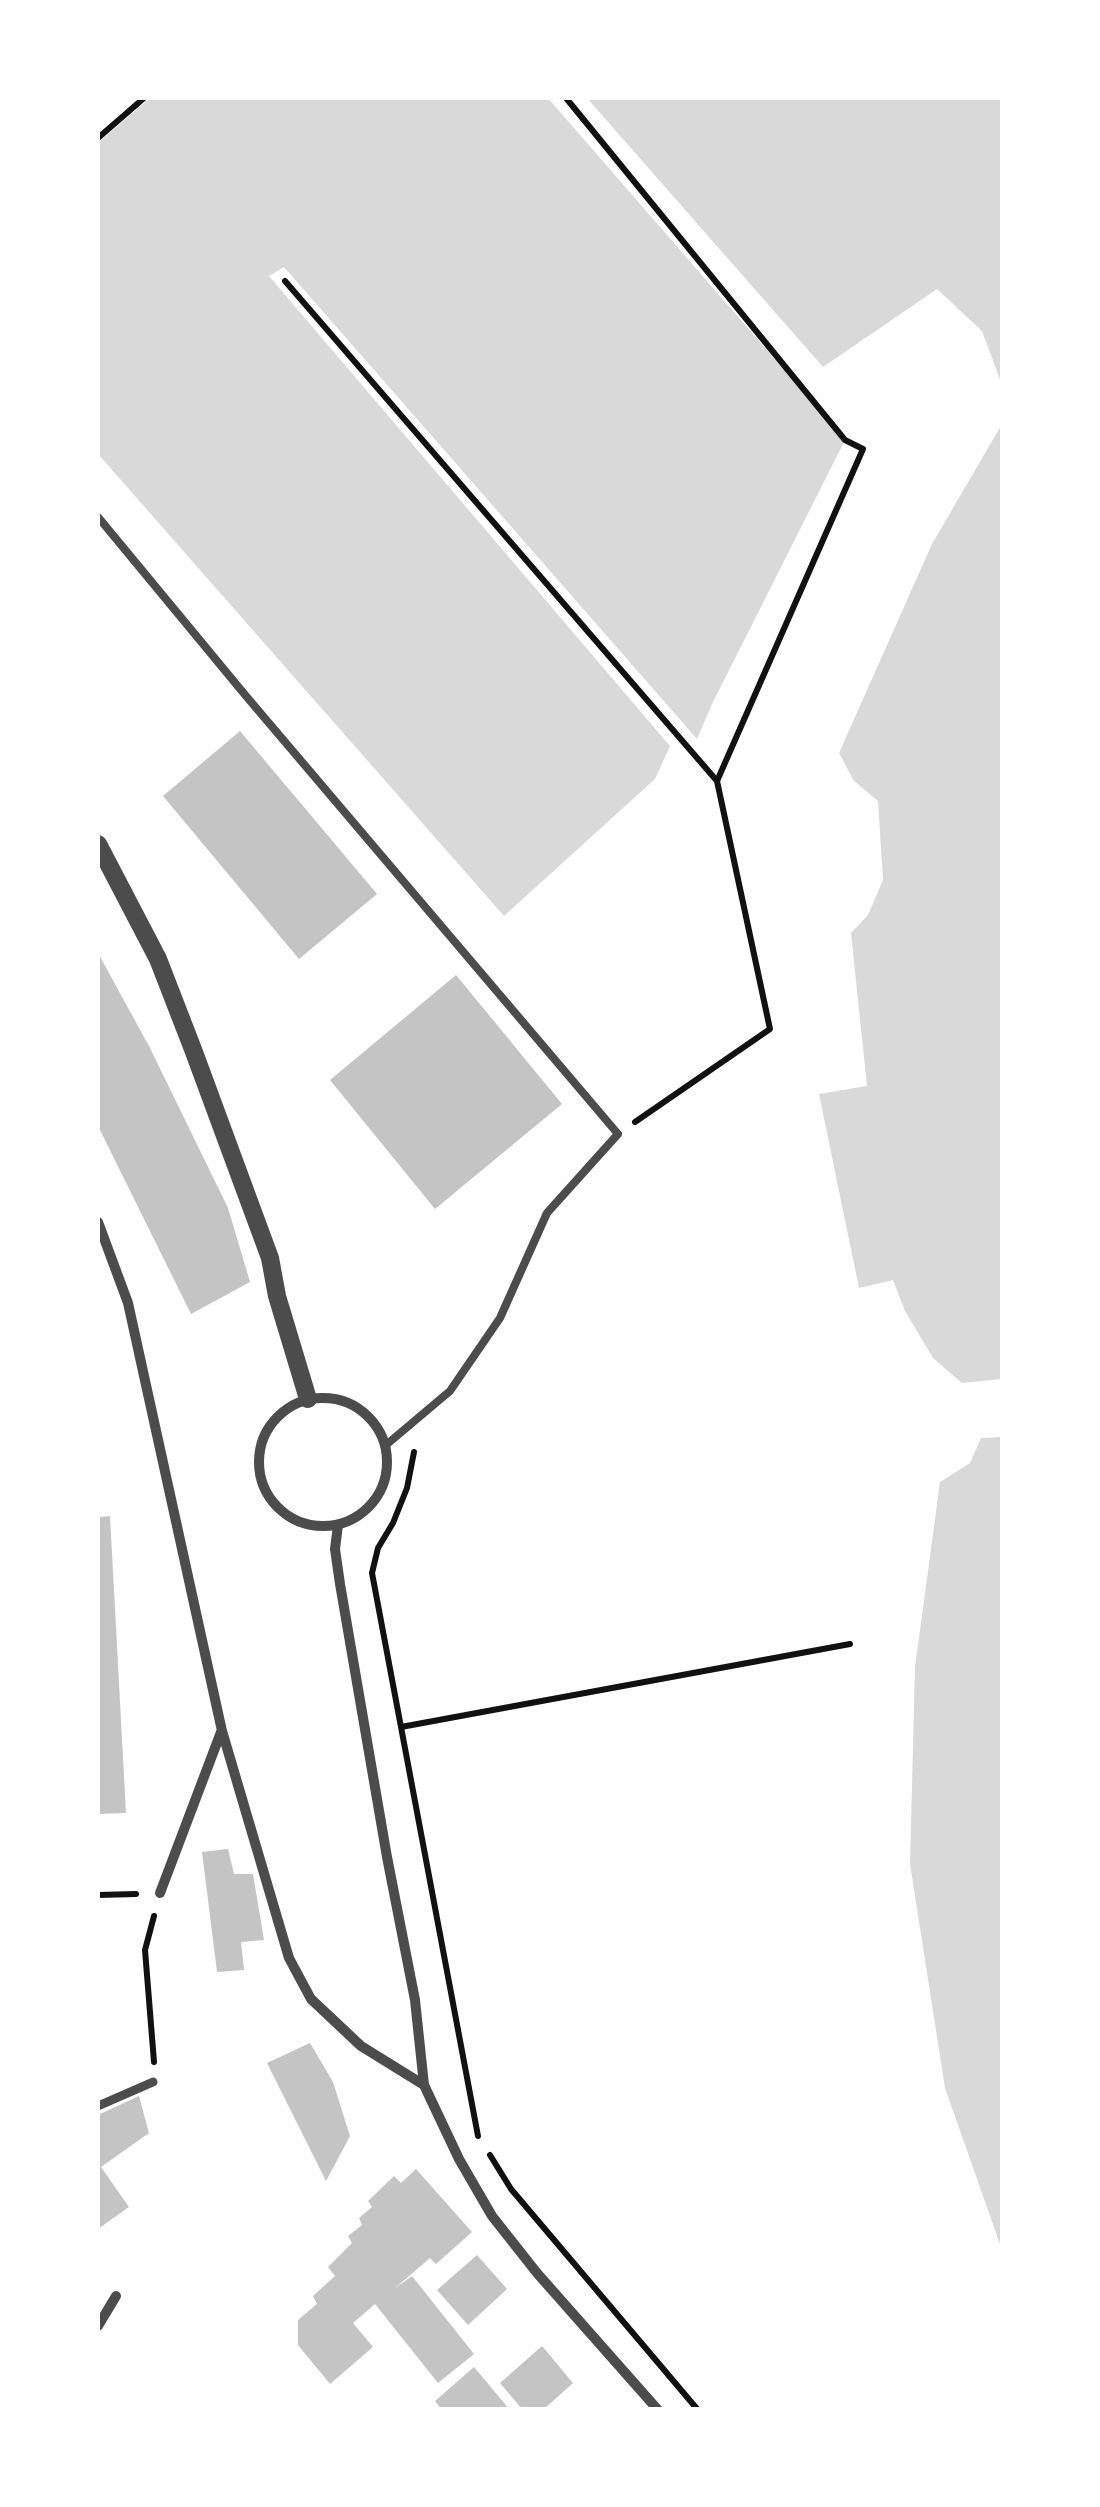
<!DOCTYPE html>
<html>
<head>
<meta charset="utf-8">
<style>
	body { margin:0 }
	#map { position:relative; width:1100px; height:2507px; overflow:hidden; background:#fff; font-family:"Fira Sans",sans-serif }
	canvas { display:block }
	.frame { position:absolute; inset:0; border:100px solid #fff; pointer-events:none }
</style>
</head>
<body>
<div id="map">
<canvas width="1100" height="2507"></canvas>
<div class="frame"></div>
</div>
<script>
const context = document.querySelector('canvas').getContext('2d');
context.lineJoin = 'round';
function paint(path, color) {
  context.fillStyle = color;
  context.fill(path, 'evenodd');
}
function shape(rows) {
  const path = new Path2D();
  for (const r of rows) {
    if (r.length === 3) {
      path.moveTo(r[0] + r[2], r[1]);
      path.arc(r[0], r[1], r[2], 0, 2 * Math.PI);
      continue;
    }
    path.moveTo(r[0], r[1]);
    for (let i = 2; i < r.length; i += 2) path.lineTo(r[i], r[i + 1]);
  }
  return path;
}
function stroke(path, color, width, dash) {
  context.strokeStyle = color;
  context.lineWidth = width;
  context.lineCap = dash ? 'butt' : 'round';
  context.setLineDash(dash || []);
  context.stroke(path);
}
paint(shape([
	[150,98,548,98,845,440,712,704,697,739,284,267,269,276,670,746,655,779,504,916,98,454,98,143],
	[587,98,1002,98,1002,385,982,331,937,289,823,367],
	[1002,424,1002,1379,962,1383,933,1358,905,1311,893,1280,859,1288,819,1094,867,1086,851,933,868,915,883,880,878,801,854,781,839,753,932,544],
	[1002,1437,1002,2250,945,2088,910,1864,915,1667,940,1482,970,1463,981,1438]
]), '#d9d9d9');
paint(shape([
	[240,731,377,894,299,959,163,796],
	[98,953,150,1048,228,1208,250,1282,191,1314,98,1126],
	[456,975,562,1104,435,1209,330,1080],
	[110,1516,126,1813,98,1814,98,1517],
	[228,1849,234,1874,253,1874,264,1940,241,1942,244,1970,217,1972,202,1852],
	[310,2043,333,2082,350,2136,326,2181,267,2063],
	[139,2096,149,2133,101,2167,129,2207,98,2229,98,2115],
	[416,2169,472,2232,436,2264,430,2258,394,2289,412,2276,474,2354,438,2383,375,2304,353,2323,373,2347,330,2384,298,2345,298,2320,317,2304,313,2296,335,2276,328,2267,352,2243,348,2236,362,2225,359,2218,372,2207,368,2201,394,2176,401,2183],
	[477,2255,507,2289,468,2325,437,2290],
	[542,2346,573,2383,543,2410,523,2410,500,2383],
	[474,2367,510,2410,442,2410,435,2401]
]), '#c4c4c4');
stroke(shape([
	[566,98,845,440,863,449,717,781],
	[98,138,144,98],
	[285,281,717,781,770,1029,635,1122],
	[414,1452,407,1488,393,1523,378,1548,372,1573,478,2136],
	[401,1727,850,1644],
	[98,1895,136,1894],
	[154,2062,145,1950,154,1916],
	[490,2155,511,2189,698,2410]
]), '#111', 6);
stroke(shape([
	[98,517,246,696,618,1134,547,1213,500,1318,450,1391,386,1445]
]), '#4c4c4c', 8);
stroke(shape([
	[98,2106,153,2082]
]), '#4c4c4c', 9);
stroke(shape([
	[98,1222,128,1303,222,1731,289,1958,311,1999,361,2046,424,2085],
	[323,1462,64],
	[338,1525,335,1549,340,1584,387,1857,415,2000,424,2085,459,2159,492,2216,537,2273,658,2410],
	[160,1893,221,1732],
	[98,2326,116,2296]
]), '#4c4c4c', 10);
stroke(shape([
	[98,844,158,959,194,1052,270,1258,277,1296,308,1399]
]), '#4c4c4c', 18);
</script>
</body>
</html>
